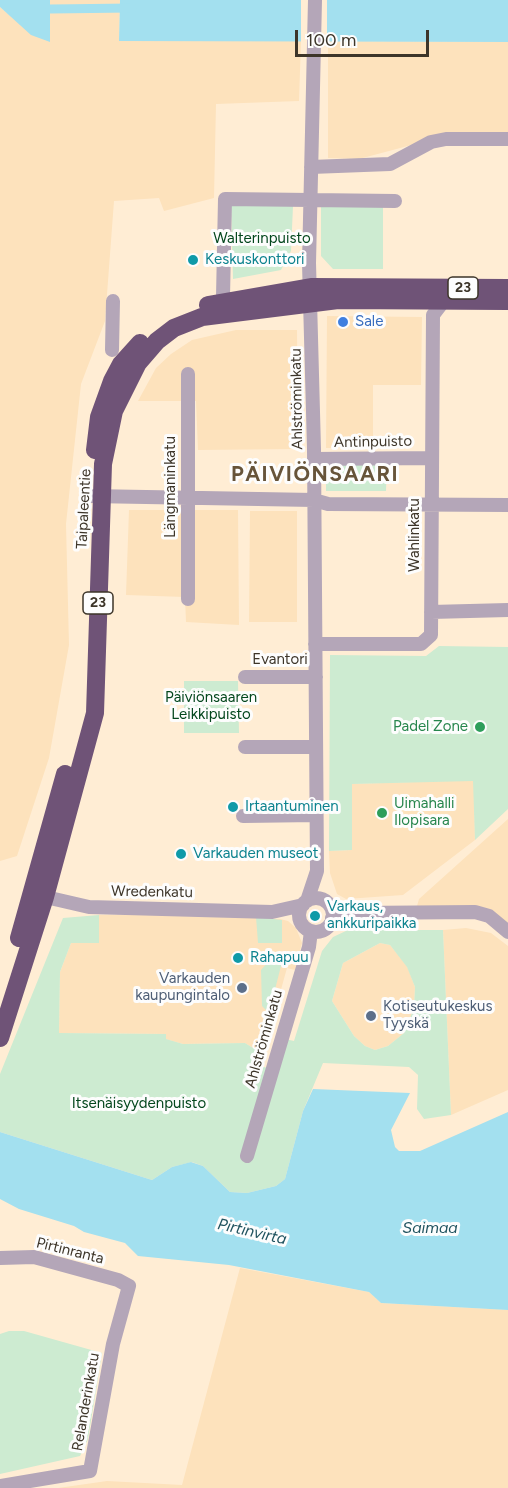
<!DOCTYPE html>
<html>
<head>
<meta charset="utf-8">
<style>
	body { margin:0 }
	#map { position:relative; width:508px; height:1488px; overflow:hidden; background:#ffedd4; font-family:Figtree,sans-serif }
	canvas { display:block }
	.scale { position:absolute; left:295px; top:30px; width:134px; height:27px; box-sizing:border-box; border:3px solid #3d3529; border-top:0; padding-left:8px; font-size:18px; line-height:21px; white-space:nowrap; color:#3d3529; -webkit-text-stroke:4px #fdfdfd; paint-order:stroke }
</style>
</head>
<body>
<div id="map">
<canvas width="508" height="1488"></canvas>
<div class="scale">100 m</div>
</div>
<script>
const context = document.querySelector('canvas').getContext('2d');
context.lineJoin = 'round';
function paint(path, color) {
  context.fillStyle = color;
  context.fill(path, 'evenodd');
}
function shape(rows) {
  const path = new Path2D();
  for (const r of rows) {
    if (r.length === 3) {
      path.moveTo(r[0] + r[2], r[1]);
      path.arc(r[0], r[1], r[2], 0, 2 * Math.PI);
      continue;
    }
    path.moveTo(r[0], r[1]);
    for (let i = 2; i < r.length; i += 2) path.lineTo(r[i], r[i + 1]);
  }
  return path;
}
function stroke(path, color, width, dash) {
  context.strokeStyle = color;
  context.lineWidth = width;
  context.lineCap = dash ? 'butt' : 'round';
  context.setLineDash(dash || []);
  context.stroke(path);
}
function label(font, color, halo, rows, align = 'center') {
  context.font = font + ' Figtree,sans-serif';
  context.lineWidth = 6;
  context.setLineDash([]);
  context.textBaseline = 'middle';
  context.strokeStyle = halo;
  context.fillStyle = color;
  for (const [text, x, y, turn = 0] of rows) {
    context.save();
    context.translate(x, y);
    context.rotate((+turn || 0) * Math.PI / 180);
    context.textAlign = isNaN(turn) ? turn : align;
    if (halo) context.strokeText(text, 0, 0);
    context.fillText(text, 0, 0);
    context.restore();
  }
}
paint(shape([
	[50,0,120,0,119,41,301,41,299,101,216,104,214,198,164,211,159,198,114,201,105,321,81,384,66,524,69,645,49,758,17,856,0,861,0,7,14,19,50,41],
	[328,41,508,42,508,136,478,132,445,136,359,159,328,158],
	[327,316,422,317,421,385,373,385,373,448,326,448],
	[236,330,297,330,298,449,198,450,196,401,138,401,156,368,171,354,192,340],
	[129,510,238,510,239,625,186,622,185,597,126,595],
	[250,511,297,511,297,622,249,622],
	[474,780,475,840,403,895,346,899,337,894,330,873,329,851,352,850,352,784],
	[508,819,508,924,470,906,417,906,419,899],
	[183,914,280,919,288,921,296,928,302,943,295,970,287,968,263,1054,245,1043,183,1044,165,1039,166,1034,59,1033,60,972,71,943,99,943,99,915],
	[466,928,491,933,508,946,508,1090,451,1115,443,930],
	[380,943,390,945,407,966,415,987,414,1008,404,1033,388,1046,375,1050,365,1046,354,1036,332,1001,343,963],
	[240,1268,369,1292,381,1303,508,1310,508,1488,58,1488,107,1481,182,1485]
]), '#fde2bc');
paint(shape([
	[231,204,293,206,291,251,281,270,233,279],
	[321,206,383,206,383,269,333,269,321,256],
	[326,458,387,459,386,491,326,491],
	[439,646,508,647,508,809,475,840,473,781,352,784,352,850,329,851,330,655,426,656],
	[184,681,238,681,239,733,184,733],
	[99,915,99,943,71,943,60,972,59,1033,166,1034,166,1039,183,1044,245,1043,263,1054,260,1066,268,1068,285,1039,294,1041,322,951,333,937,348,930,443,930,451,1115,424,1119,417,1109,418,1075,409,1067,323,1063,303,1111,285,1179,276,1186,247,1193,230,1192,203,1166,192,1162,172,1167,152,1180,0,1132,0,1074,63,918],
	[380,943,390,945,407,967,415,987,414,1008,404,1033,388,1046,375,1050,365,1046,354,1036,332,1001,343,963],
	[256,917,282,920,282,943,258,943],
	[272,958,282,962,269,1013,262,1006,261,970],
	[9,1331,24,1331,102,1353,88,1439,80,1456,0,1474,0,1334]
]), '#cdebd1');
paint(shape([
	[0,0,50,0,50,42,31,35,0,7],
	[120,0,508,0,508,42,119,41],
	[313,1089,410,1093,391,1130,395,1147,399,1151,420,1151,508,1112,508,1310,381,1303,369,1292,229,1265,138,1256,125,1243,84,1232,74,1226,19,1209,0,1199,0,1132,152,1180,172,1167,191,1162,203,1166,230,1192,247,1193,276,1186,285,1179,303,1111]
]), '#a3e0ef');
paint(shape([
	[301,0,327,0,327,44,301,44]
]), '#ffedd4');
stroke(shape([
	[50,9,132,8]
]), '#a3e0ef', 9);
stroke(shape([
	[311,167,390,164,431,142,446,139,507,139],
	[223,297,225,199,395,201],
	[112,350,113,301],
	[188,374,188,599],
	[314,459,432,458],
	[90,496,314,500,328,504,508,505],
	[431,612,508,610],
	[315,644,421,644,431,635,433,315,443,302],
	[245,677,316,677],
	[245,747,315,747],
	[243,816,316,815],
	[37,895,89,907,272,912,303,905],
	[316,915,17],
	[307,901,317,871,314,449,309,263,315,0],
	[332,918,356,913,475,912,489,916,508,932],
	[247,1156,309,947,311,931],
	[0,1258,34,1257,118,1280,129,1286,113,1344,90,1471,0,1486]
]), '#b4a6b8', 14);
stroke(shape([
	[208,305,311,287,508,288],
	[95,450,99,417,112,381,121,364,140,343],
	[19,938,65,774],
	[0,1038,45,897,95,713,103,464,114,411,138,363,157,341,174,328,202,317,338,300,508,301]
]), '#6f5377', 18);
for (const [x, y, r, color] of [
	[193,260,6,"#0f9aa8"],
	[343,322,6,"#3f7fe0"],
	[480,727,6,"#2e9e5b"],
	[233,807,6,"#0f9aa8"],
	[382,813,6,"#2e9e5b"],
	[181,854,6,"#0f9aa8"],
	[315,916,6,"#0f9aa8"],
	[238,958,6,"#0f9aa8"],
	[242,988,6,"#5c6f8a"],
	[371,1016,6,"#5c6f8a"]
]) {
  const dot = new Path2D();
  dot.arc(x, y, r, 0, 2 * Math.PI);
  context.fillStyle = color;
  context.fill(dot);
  stroke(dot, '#fdfdfd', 2);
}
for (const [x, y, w] of [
	[463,288,30],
	[98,603,30]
]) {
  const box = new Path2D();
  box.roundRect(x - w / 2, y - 11, w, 22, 4.5);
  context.fillStyle = '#fdfdfd';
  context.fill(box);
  stroke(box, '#3d3529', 1.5);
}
label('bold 14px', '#3d3529', null, [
	["23",463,288],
	["23",98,603]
]);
label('15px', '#04471d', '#fdfdfd', [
	["Walterinpuisto",262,239],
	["Päiviönsaaren",211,698],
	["Leikkipuisto",211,715],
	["Itsenäisyydenpuisto",139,1104]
]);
label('15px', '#0d838f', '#fdfdfd', [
	["Keskuskonttori",205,260],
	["Irtaantuminen",245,807],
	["Varkauden museot",193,854],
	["Varkaus,",327,907],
	["ankkuripaikka",327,924],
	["Rahapuu",250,958]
], 'left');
label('15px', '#366cbe', '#fdfdfd', [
	["Sale",355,322]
], 'left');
label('15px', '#3d3529', '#fdfdfd', [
	["Ahlströminkatu",297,399,-91],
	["Antinpuisto",373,442,-1],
	["Längmaninkatu",171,487,-90],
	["Taipaleentie",84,509,-87],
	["Wahlinkatu",415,535,-90],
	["Evantori",280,660],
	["Wredenkatu",152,892,1],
	["Ahlströminkatu",264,1039,-74],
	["Pirtinranta",70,1251,14],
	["Relanderinkatu",86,1402,-80]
]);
label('15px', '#27864d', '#fdfdfd', [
	["Padel Zone",468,727],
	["Uimahalli",394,804,"left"],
	["Ilopisara",394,821,"left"]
], 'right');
label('15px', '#4e5e75', '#fdfdfd', [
	["Varkauden",230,979],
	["kaupungintalo",230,996],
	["Kotiseutukeskus",383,1007,"left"],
	["Tyyskä",383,1024,"left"]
], 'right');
label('italic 16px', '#20535f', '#fdfdfd', [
	["Saimaa",430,1228],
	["Pirtinvirta",252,1232,13]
]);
context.letterSpacing = '1.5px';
label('bold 21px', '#67543a', '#fdfdfd', [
	["PÄIVIÖNSAARI",315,475]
]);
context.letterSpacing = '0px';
</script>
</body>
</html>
